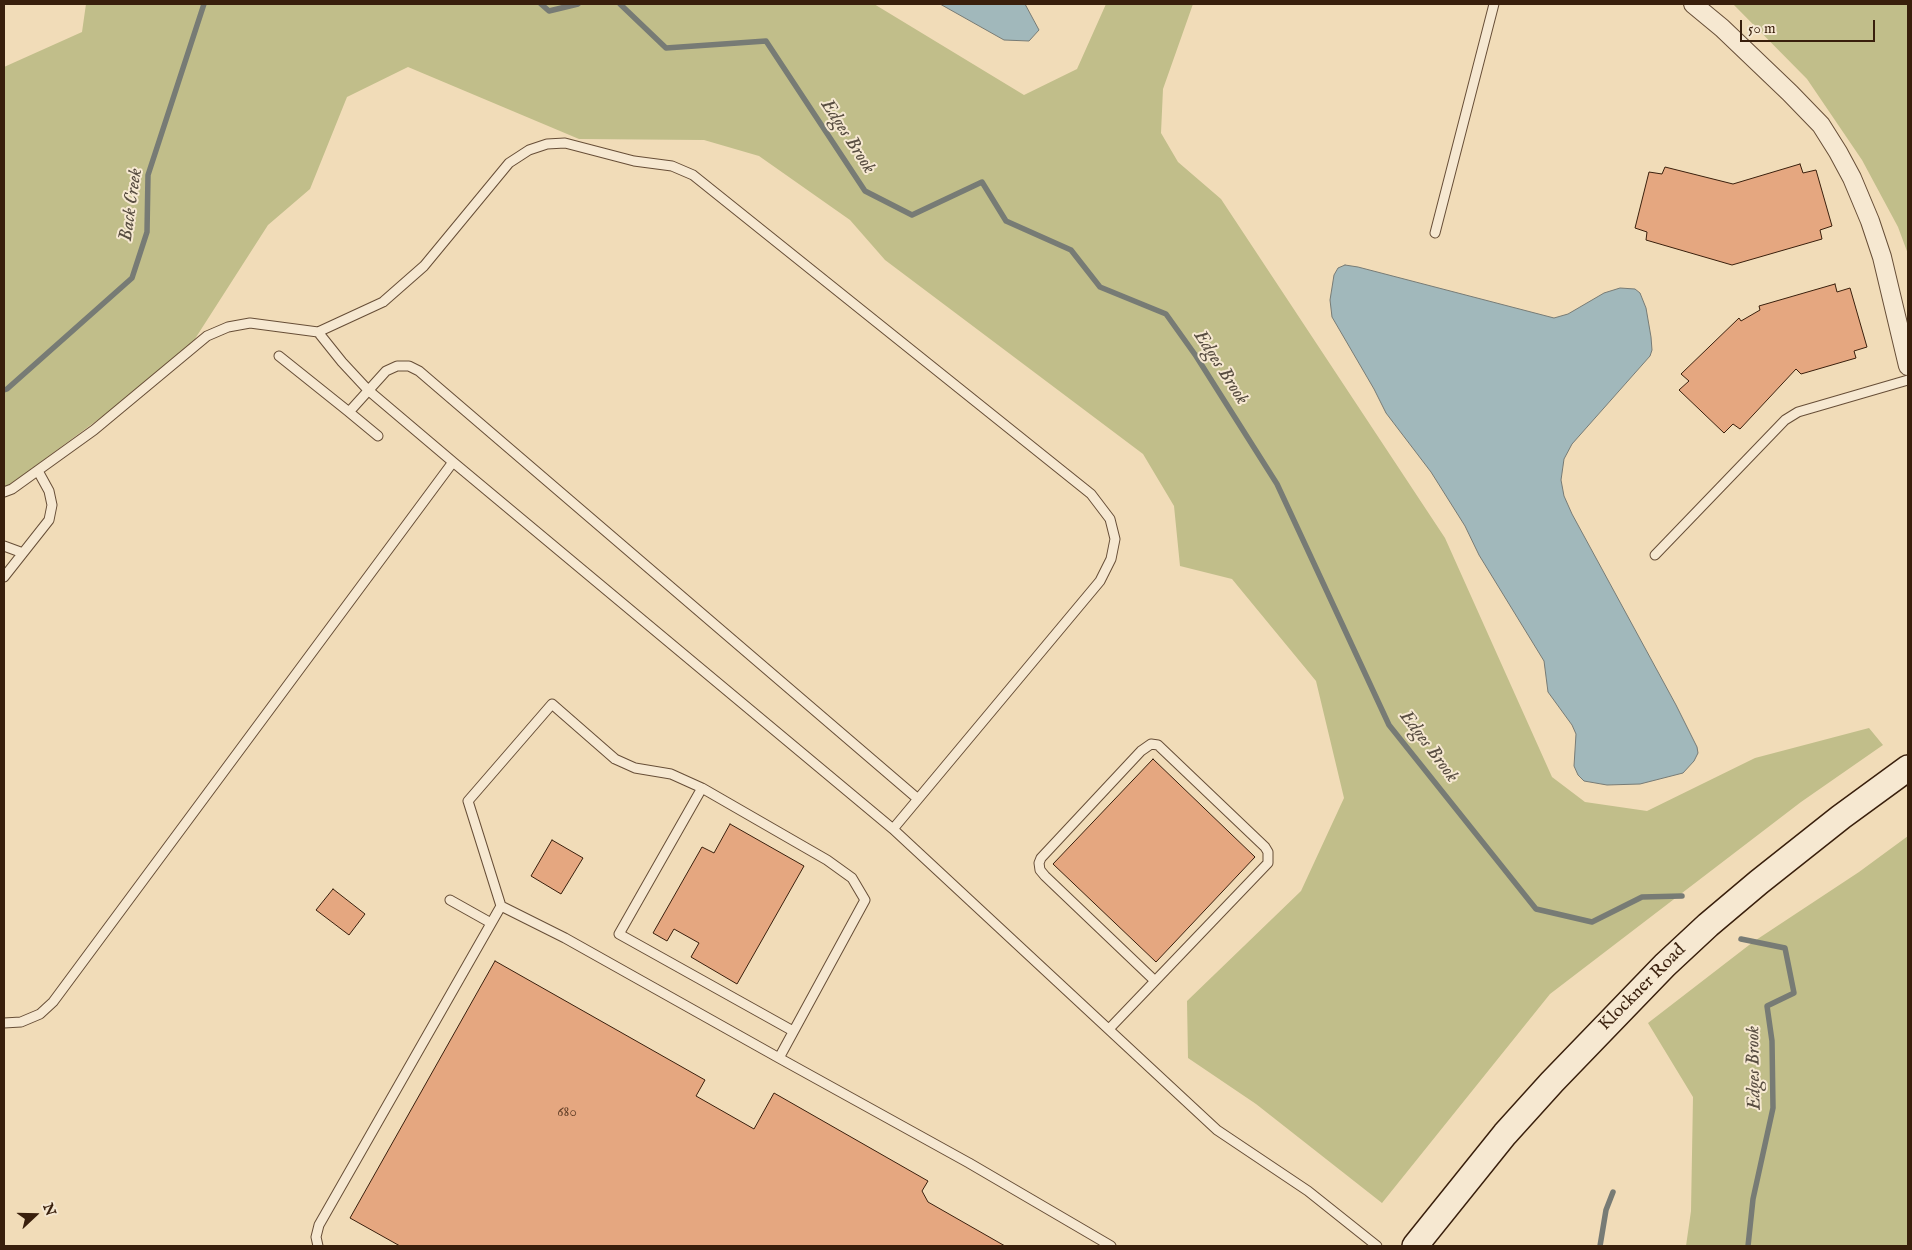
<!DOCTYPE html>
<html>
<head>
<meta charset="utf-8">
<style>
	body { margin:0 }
	#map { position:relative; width:1912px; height:1250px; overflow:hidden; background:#f1dcb8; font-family:"IM FELL English",serif }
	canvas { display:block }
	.frame { position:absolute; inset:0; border:5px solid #391f0c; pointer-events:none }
	.north { position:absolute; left:10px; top:1190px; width:50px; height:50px; -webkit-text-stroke:4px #f6e8d1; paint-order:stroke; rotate:69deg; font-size:14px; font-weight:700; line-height:20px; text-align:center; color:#391f0c }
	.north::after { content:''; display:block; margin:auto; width:18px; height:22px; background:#391f0c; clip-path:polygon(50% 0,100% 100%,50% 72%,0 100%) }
	.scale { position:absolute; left:1740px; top:20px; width:135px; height:22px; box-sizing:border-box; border:2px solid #391f0c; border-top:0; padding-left:6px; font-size:15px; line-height:18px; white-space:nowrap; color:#391f0c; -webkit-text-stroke:4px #f6e8d1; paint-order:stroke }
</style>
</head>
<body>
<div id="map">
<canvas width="1912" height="1250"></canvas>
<div class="frame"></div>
<div class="north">N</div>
<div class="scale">50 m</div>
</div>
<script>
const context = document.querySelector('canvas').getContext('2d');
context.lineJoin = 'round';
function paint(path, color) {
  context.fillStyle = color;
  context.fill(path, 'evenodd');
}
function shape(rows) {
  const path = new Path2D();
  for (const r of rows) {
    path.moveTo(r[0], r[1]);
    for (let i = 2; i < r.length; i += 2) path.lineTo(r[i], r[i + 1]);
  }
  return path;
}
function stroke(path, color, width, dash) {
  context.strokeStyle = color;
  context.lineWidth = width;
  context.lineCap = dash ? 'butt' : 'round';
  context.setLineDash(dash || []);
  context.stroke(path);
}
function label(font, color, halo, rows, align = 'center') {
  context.font = font + ' "IM FELL English",serif';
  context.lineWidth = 4;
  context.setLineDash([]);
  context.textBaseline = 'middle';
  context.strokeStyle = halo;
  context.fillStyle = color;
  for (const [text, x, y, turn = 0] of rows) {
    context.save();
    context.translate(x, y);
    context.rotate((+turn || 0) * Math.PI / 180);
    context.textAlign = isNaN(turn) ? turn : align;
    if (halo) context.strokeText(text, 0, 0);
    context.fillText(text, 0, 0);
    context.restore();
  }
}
paint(shape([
	[86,4,874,4,1024,95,1077,69,1106,4,1193,4,1163,89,1161,133,1178,162,1221,199,1445,538,1552,777,1585,802,1647,811,1755,758,1869,728,1883,745,1801,802,1550,994,1382,1203,1256,1104,1188,1058,1187,1001,1301,891,1344,798,1316,681,1232,579,1180,566,1174,506,1143,454,885,260,850,220,759,156,704,140,579,139,408,67,347,97,310,189,268,225,184,356,4,489,4,67,82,32],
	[1733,4,1908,4,1908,254,1898,227,1862,160,1807,79],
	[1908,836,1908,1246,1686,1246,1691,1211,1693,1097,1648,1023,1753,942,1859,872]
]), '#c1be8a');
const water = shape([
	[940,4,1025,4,1039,30,1029,41,1004,40,940,4],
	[1345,265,1358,267,1554,318,1568,314,1604,293,1620,288,1635,289,1640,293,1646,308,1651,337,1652,350,1650,356,1572,444,1564,459,1561,480,1564,496,1572,514,1676,705,1697,747,1698,753,1694,761,1683,773,1640,784,1607,785,1584,781,1578,775,1574,766,1576,734,1572,725,1548,692,1544,661,1479,555,1465,526,1431,472,1386,413,1374,389,1332,317,1330,300,1334,275,1338,268,1345,265]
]);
paint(water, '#a1b8bb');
stroke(water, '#777b75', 1);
stroke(shape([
	[541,4,549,11,578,4],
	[620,4,666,48,766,41,865,191,912,215,982,182,1006,221,1071,250,1100,287,1166,314,1196,356,1277,484,1389,725,1536,909,1592,922,1642,897,1682,896],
	[4,390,7,389,132,278,147,232,148,175,204,4],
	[1741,939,1785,948,1794,993,1767,1006,1772,1041,1773,1108,1753,1199,1748,1246],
	[1600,1246,1606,1210,1613,1192]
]), '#777b75', 5.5);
const building = shape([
	[1800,164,1803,173,1816,170,1832,226,1820,230,1822,239,1732,265,1646,240,1647,232,1635,228,1649,172,1662,174,1665,167,1733,184,1800,164],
	[1835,284,1837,292,1850,288,1867,347,1854,351,1856,358,1801,374,1796,369,1740,429,1733,424,1724,433,1679,390,1689,381,1681,374,1739,318,1741,321,1760,310,1759,306,1835,284],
	[1153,759,1255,857,1156,962,1053,864,1153,759],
	[730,824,804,866,737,984,691,957,699,943,674,929,667,941,653,933,702,847,714,853,730,824],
	[552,840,583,858,561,894,531,876,552,840],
	[333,889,365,914,349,935,316,910,333,889],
	[495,961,705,1080,696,1096,754,1129,774,1093,928,1181,922,1191,928,1202,1005,1246,400,1246,350,1218,495,961]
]);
paint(building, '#e5a780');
stroke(building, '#391f0c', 1);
const lane = shape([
	[1435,233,1494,4],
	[279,356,349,412],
	[378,436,349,412,386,371,397,366,409,366,419,371,918,799],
	[453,462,368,390,342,362,318,332,383,302,424,266,509,163,529,150,547,144,565,143,634,161,672,166,693,175,1091,494,1110,519,1115,539,1111,559,1100,581,893,829],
	[4,492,12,489,94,430,207,336,228,327,250,323,318,332],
	[4,546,23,553],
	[1655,555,1785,420,1798,412,1908,380],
	[4,577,49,520,52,505,49,491,38,471],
	[702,788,619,934,793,1031],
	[450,900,491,923],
	[4,1023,21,1022,40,1014,53,1002,453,462,893,829,1217,1130,1308,1191,1377,1246],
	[1109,1029,1268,863,1268,852,1265,847,1158,745,1151,744,1141,751,1041,858,1039,863,1040,870,1045,876,1154,980],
	[779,1058,865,900,852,878,827,860,702,788,671,774,635,768,615,759,552,704,468,801,501,906,565,938,779,1058,969,1163,1111,1246],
	[318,1246,316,1237,319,1225,501,906]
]);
const street = shape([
	[1693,4,1722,28,1790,93,1821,125,1838,152,1852,178,1870,221,1882,257,1908,366]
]);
const secondary = shape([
	[1415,1246,1505,1134,1552,1082,1665,965,1708,925,1759,882,1841,817,1908,768]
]);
stroke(lane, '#674e37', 11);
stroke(street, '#674e37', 20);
stroke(secondary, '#391f0c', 28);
stroke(lane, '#f6e8d1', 9);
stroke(street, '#f6e8d1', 18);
stroke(secondary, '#f6e8d1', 25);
label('15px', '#644129', null, [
	["680",567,1113]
]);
label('18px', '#391f0c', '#f6e8d1', [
	["Klockner Road",1643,988,-45]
]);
label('italic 19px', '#584d41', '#f6e8d1', [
	["Edges Brook",847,137,57],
	["Back Creek",132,205,-82],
	["Edges Brook",1220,368,57],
	["Edges Brook",1428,747,53],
	["Edges Brook",1755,1068,-91]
]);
</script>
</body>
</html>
